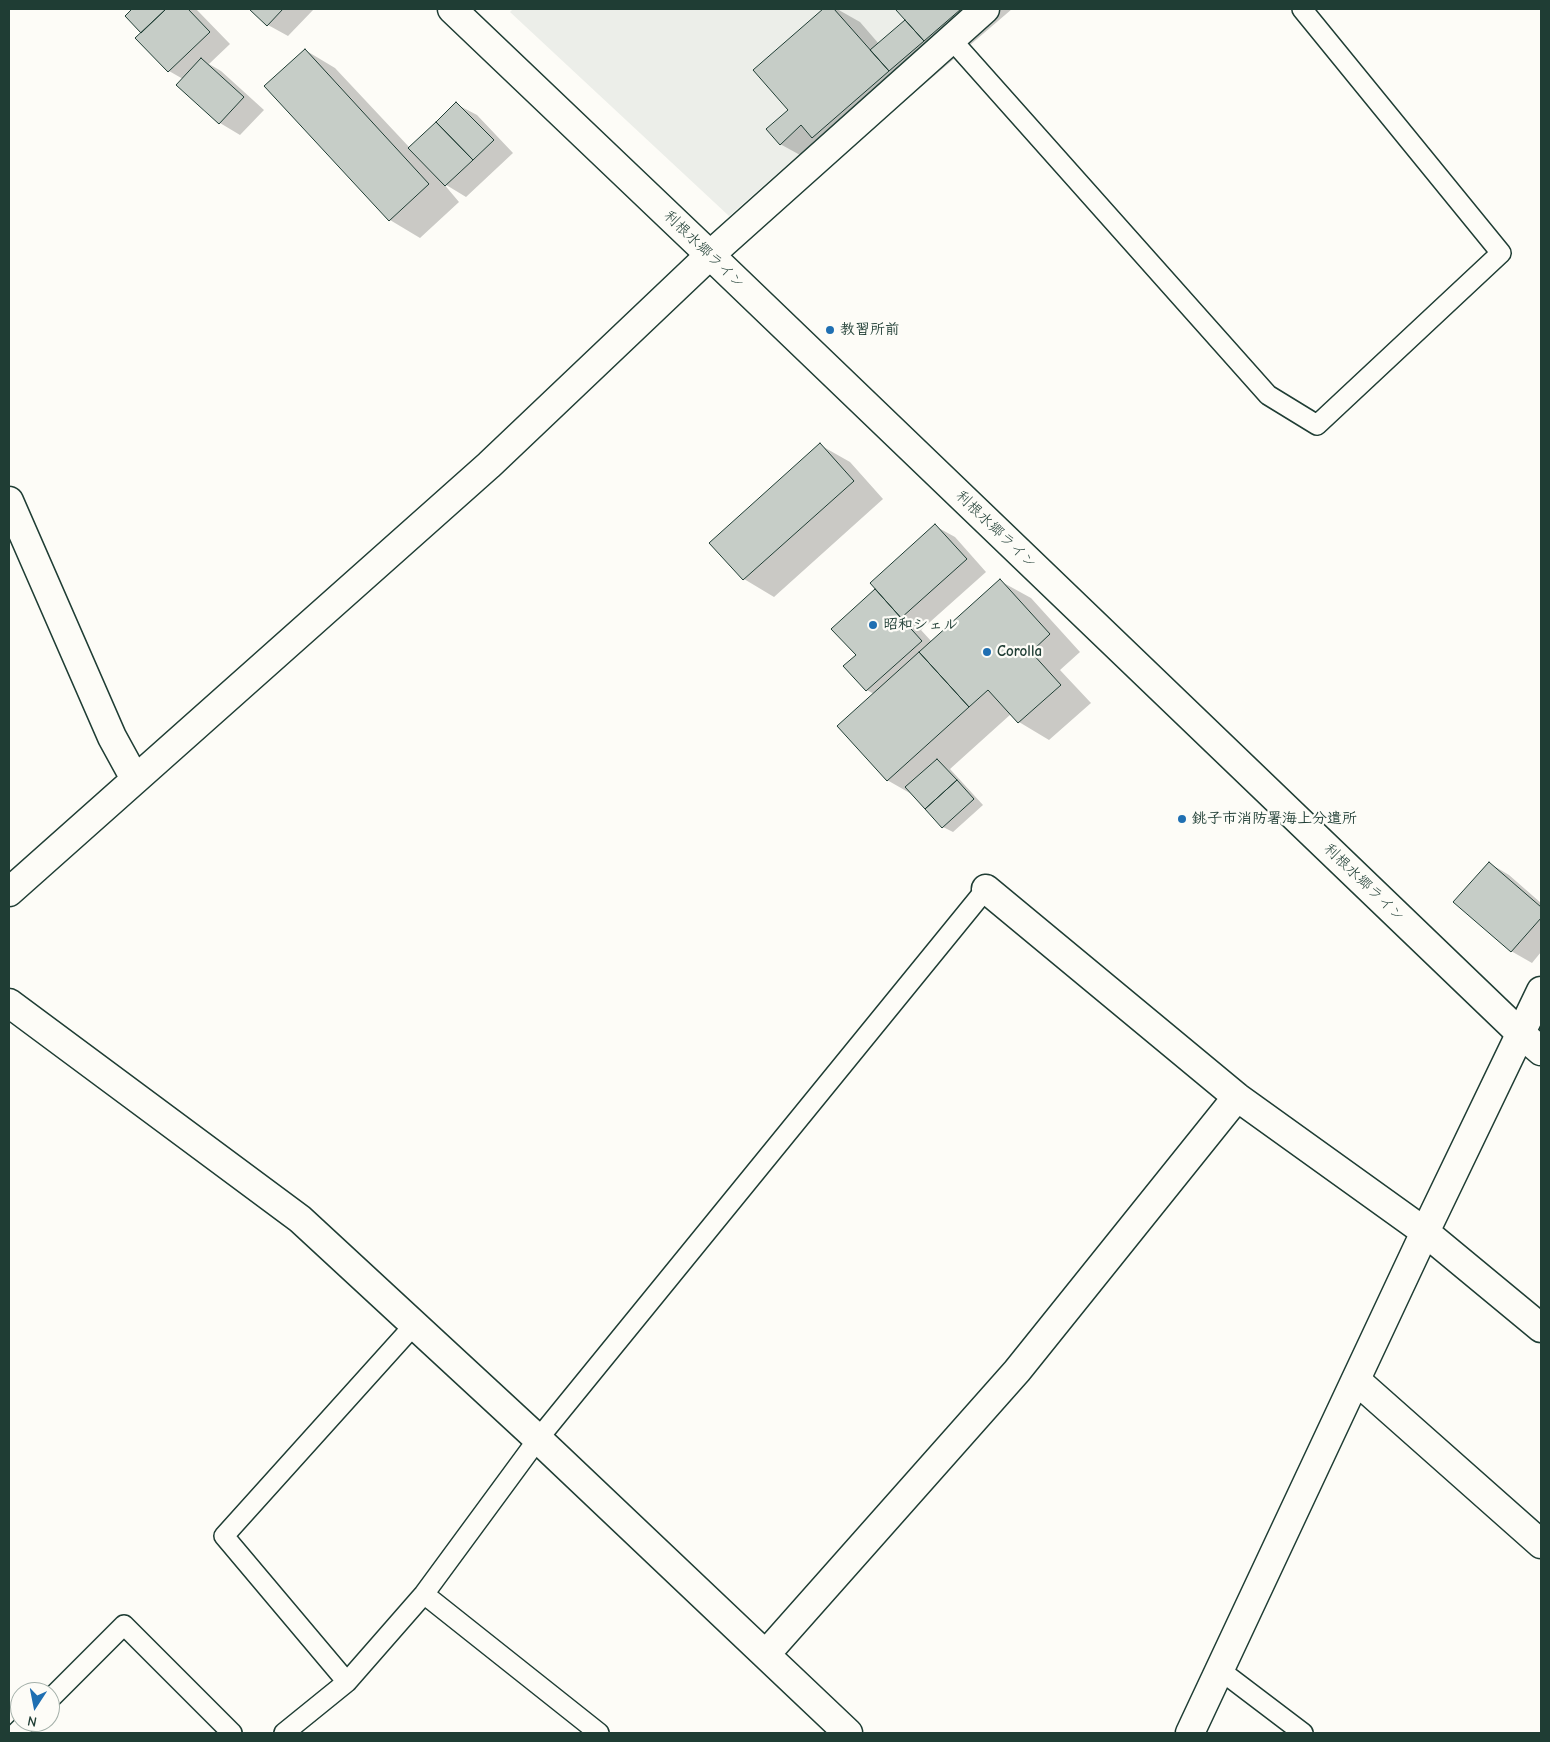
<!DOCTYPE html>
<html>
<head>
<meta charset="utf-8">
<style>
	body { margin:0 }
	#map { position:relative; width:1550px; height:1742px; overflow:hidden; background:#fdfcf7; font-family:"Comic Neue",sans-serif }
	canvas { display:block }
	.frame { position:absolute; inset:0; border:10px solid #1f3d34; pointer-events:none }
	.north { position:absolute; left:10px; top:1682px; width:50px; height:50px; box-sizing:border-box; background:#fdfcf7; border:1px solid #a4b0a9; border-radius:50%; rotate:191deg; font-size:14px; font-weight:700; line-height:20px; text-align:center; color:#1f3d34 }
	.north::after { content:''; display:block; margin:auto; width:18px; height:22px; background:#1f6fb2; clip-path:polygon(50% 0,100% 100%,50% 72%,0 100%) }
</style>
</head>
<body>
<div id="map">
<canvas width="1550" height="1742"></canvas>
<div class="frame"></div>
<div class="north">N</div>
</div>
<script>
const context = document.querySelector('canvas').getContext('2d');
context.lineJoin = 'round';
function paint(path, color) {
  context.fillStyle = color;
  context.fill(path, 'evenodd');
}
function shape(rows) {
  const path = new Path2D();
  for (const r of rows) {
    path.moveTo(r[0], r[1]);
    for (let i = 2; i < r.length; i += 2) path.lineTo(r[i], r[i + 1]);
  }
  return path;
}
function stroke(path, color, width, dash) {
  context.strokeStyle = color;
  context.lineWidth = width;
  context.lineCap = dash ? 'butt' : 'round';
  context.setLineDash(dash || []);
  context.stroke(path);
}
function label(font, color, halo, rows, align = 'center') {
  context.font = font + ' "Comic Neue","Klee One",sans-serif';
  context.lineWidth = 4.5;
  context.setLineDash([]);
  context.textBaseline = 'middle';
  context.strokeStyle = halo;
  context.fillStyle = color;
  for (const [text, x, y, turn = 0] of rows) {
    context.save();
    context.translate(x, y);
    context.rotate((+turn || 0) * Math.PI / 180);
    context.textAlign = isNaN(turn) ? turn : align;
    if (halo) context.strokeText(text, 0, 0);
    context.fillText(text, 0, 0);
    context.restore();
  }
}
paint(shape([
	[513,9,964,9,729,216,510,12]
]), '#eceee9');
paint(shape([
	[134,9,199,9,197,10,230,44,209,64,221,71,264,110,240,135,220,123,178,85,183,79,169,71,143,33,127,16],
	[250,9,314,9,288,36,268,25],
	[825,9,837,9,860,22,879,44,907,20,898,10,899,9,1012,9,843,154,828,146,811,161,780,144,790,110,754,70],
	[305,50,335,68,410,148,456,104,477,115,513,153,466,197,443,183,459,202,420,238,390,220],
	[820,445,850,462,883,499,774,597,744,579,710,543],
	[935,526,955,537,986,572,921,630,932,642,1000,581,1031,598,1080,652,1060,670,1091,703,1049,740,1019,722,1011,714,950,769,983,805,953,832,943,827,915,796,887,780,874,694,867,690,857,655,833,629,877,589],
	[1489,863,1509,875,1541,903,1541,952,1532,963,1511,951]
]), '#0003');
const building = shape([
	[132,9,166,9,141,33,125,16,132,9],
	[166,9,188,9,210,32,168,72,135,38,166,9],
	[249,9,283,9,267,26,249,9],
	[823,9,834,9,889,71,812,138,801,125,780,145,766,129,788,110,753,70,823,9],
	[897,9,961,9,924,41,896,10,897,9],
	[905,20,924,41,889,71,870,50,905,20],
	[305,49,429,184,389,221,264,86,305,49],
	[201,58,244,97,219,124,176,85,201,58],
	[456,102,494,140,473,160,436,122,456,102],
	[436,122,473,160,445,186,408,148,436,122],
	[820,443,854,481,743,580,709,543,820,443],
	[935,524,967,559,901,618,870,583,935,524],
	[1000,579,1050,634,1031,652,1061,685,1018,723,988,690,969,707,919,652,1000,579],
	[875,589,922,641,866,691,843,666,856,655,831,629,875,589],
	[919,652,969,707,887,781,837,726,919,652],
	[937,759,957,780,925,809,905,787,937,759],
	[957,780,974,799,942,828,925,809,957,780],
	[1489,862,1541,907,1541,918,1511,952,1453,902,1489,862]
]);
paint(building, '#c6cdc7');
stroke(building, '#1f3d34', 1);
const lane = shape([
	[951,39,1268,395,1317,425,1501,253,1302,9],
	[424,1594,599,1733],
	[1220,1670,1303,1733],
	[347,1682,224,1536,415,1324],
	[50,1699,124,1625,232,1733],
	[16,1733,27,1722],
	[284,1733,347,1682,424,1594,538,1439,986,889]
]);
const street = shape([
	[9,501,112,737,135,779],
	[986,889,1237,1097,1425,1232,1541,1328],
	[9,892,489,465,710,255,985,9],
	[9,1003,300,1219,538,1439,848,1733],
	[1356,1380,1541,1544],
	[766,1654,1017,1371,1237,1097],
	[1190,1733,1425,1232,1541,991]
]);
const highway = shape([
	[452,9,710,255,1520,1033,1541,1051]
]);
stroke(lane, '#1f3d34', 22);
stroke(street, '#1f3d34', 31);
stroke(highway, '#1f3d34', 31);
stroke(lane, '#fdfcf7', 19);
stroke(street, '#fdfcf7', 28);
stroke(highway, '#fdfcf7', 28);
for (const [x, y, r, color] of [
	[830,330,5,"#1f6fb2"],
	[873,625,5,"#1f6fb2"],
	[987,652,5,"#1f6fb2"],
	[1182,819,5,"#1f6fb2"]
]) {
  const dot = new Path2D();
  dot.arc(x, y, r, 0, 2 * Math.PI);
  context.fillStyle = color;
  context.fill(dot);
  stroke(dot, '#fdfcf7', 2);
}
label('15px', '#1f3d34', '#fdfcf7', [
	["利根水郷ライン",704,250,44],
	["利根水郷ライン",996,530,44],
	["利根水郷ライン",1364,883,44]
]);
label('bold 15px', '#1f3d34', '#fdfcf7', [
	["教習所前",840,330],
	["昭和シェル",883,625],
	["Corolla",997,652],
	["銚子市消防署海上分遣所",1192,819]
], 'left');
</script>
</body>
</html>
